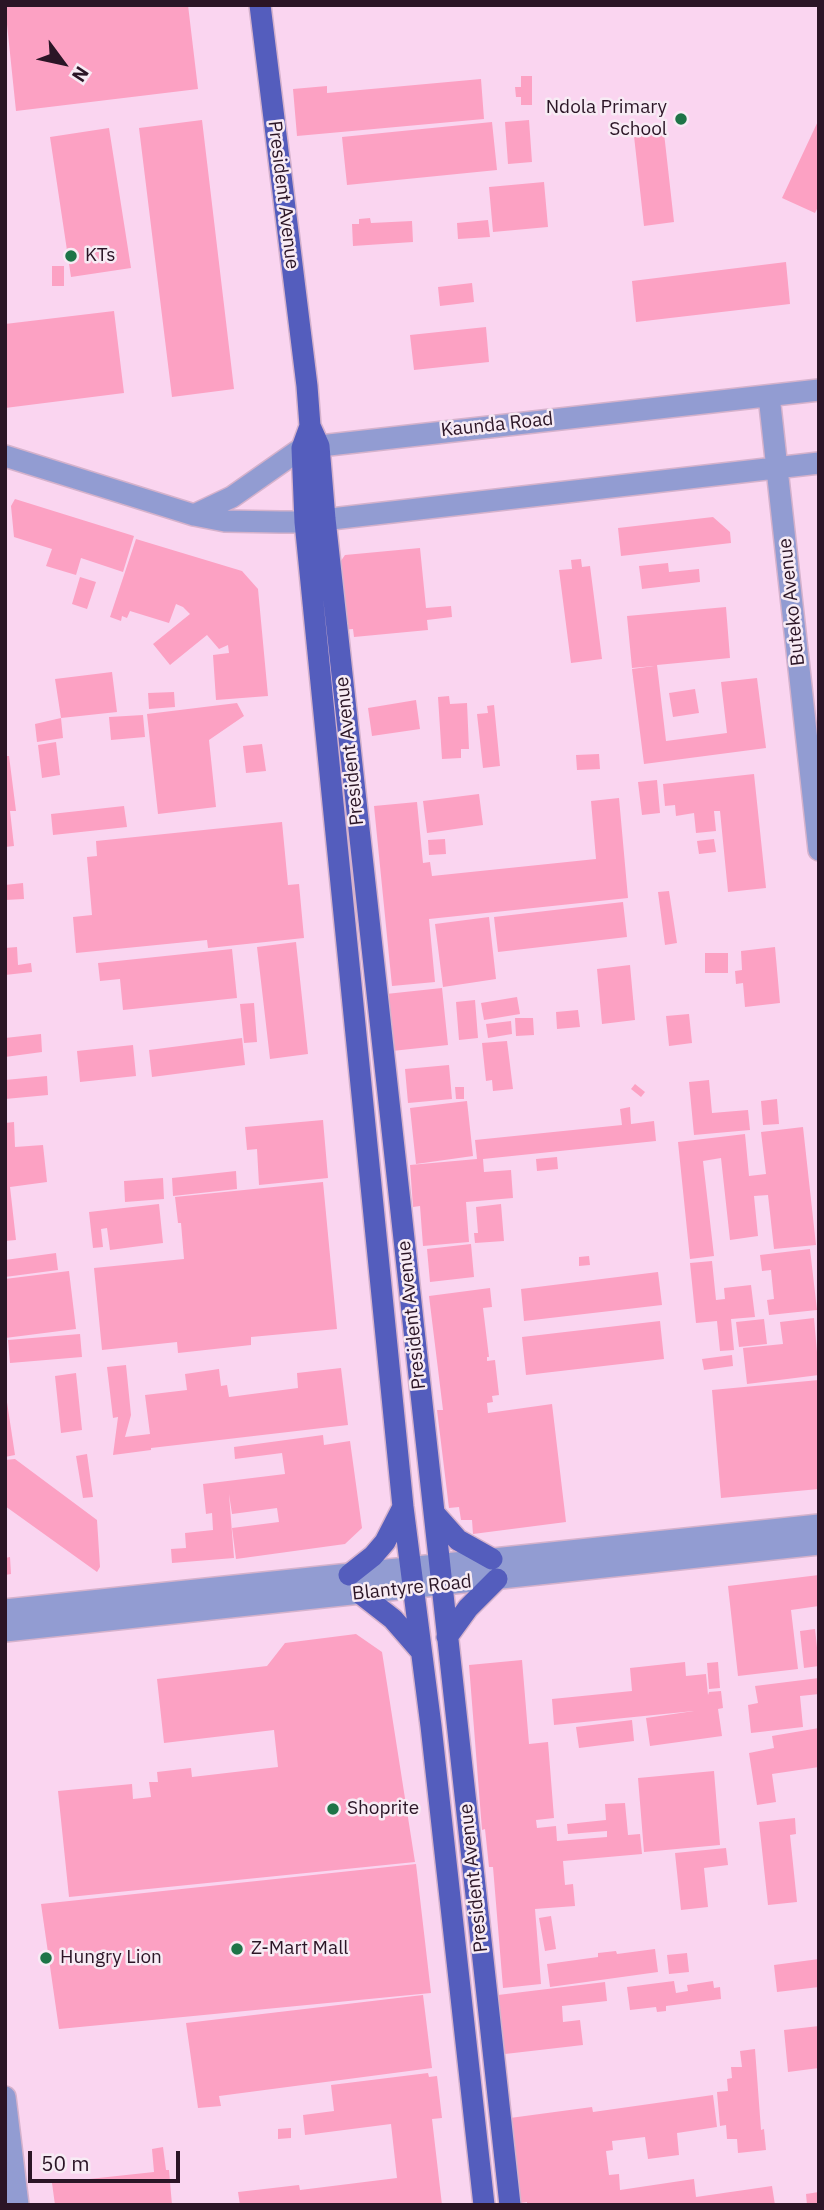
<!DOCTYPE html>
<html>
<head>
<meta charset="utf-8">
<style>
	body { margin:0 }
	#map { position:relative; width:824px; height:2210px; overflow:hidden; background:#fad5f0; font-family:"IBM Plex Sans",sans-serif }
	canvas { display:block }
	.frame { position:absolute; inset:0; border:7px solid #2b1526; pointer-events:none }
	.north { position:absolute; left:28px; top:28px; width:70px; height:70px; -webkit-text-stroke:5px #f7ebf4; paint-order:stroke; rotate:123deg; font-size:19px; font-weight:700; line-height:28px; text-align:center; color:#2b1526 }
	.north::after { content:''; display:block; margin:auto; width:24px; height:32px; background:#2b1526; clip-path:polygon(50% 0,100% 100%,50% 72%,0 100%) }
	.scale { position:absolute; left:28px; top:2151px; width:152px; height:32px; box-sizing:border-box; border:4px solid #2b1526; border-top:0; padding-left:9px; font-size:21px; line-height:24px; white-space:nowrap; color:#2b1526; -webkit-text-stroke:5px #f7ebf4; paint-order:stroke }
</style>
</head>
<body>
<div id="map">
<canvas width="824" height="2210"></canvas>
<div class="frame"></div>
<div class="north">N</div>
<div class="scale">50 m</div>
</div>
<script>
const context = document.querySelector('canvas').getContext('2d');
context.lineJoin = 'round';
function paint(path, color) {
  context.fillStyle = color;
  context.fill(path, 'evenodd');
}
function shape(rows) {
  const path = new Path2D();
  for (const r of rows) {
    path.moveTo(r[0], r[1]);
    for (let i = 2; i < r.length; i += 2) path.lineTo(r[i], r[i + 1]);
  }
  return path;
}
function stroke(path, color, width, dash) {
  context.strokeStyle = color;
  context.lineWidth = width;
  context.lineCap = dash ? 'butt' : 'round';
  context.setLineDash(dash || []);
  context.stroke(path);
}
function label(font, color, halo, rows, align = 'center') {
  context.font = font + ' "IBM Plex Sans",sans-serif';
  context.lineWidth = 5;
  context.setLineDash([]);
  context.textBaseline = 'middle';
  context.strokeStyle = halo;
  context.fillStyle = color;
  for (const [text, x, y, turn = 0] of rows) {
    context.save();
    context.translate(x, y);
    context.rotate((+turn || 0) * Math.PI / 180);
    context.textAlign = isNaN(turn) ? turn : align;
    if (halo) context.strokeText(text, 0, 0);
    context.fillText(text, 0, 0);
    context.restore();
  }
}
paint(shape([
	[5,5,188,5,198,89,16,111],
	[521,76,532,76,532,105,521,105,521,97,516,97,515,87,521,87],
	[481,79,484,119,297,136,293,89,327,86,327,93],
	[819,119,819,205,815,213,782,198],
	[202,120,234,389,172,397,139,128],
	[529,120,532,162,508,164,505,122],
	[492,122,497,170,347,185,342,137],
	[109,128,131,268,71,277,50,137],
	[664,133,674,222,644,226,634,136],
	[544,182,548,227,493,232,489,187],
	[370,218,371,223,412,221,413,242,353,246,352,224,359,224,359,219],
	[488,220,490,237,458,239,457,223],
	[786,262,790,304,636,322,632,281],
	[52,266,64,266,64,286,52,286],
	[472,283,474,302,440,306,438,287],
	[114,311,124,393,5,408,5,324],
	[486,327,489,362,414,370,410,335],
	[15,499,134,536,123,572,81,558,76,575,46,566,52,549,14,537,11,506],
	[713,517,730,532,731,543,621,556,618,528],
	[136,539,242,571,258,589,268,696,216,700,213,655,229,653,228,645,219,649,207,635,170,665,153,644,190,614,183,607,176,604,169,623,130,611,127,618,122,616,121,621,110,617],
	[420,548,426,608,451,606,452,617,427,620,428,630,354,637,353,629,341,630,336,568,345,555],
	[581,559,582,567,590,566,602,659,571,663,559,570,572,569,571,560],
	[668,563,669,572,699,569,700,582,642,589,639,566],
	[80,577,96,582,87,609,72,604],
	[726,607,730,658,657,665,666,741,727,733,721,682,757,678,766,748,644,764,632,669,654,666,632,668,627,616],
	[112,672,117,712,61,718,55,679],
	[695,689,699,713,673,717,669,693],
	[174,692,175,707,149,709,148,693],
	[449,696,450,704,467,703,469,749,461,749,461,758,442,759,438,697],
	[416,700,420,729,372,736,368,708],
	[237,703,244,716,209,740,216,807,158,814,147,714],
	[494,705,500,766,483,768,477,714,488,713,487,706],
	[143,715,145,737,111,740,109,717],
	[61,718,63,738,37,742,35,724],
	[56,742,60,775,42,778,38,745],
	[262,744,266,771,246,773,243,746],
	[599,754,600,769,577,770,576,755],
	[5,756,9,756,16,811,10,811,14,846,5,847],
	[754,774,766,888,728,892,720,811,714,811,716,831,696,833,694,813,676,816,675,805,665,806,663,784],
	[657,780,660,813,642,815,638,782],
	[479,794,483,825,427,833,423,801],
	[619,798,628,898,429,919,435,982,392,986,374,806,417,802,423,863,430,862,432,876,596,859,591,801],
	[124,806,127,827,53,835,51,814],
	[282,822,288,885,299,884,304,938,208,948,207,940,76,953,73,917,92,915,87,857,97,856,96,841],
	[445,839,446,854,429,855,428,840],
	[714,839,716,852,699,854,697,841],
	[23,883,24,899,5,900,5,885],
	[669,891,677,943,665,945,658,892],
	[623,902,627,937,498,952,494,917],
	[489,917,496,979,443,987,435,924],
	[296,942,308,1054,270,1059,257,947],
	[17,947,18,965,31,963,32,972,5,975,5,948],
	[775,947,780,1003,745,1007,743,983,736,984,735,971,742,970,741,951],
	[232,949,237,998,123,1010,120,979,100,981,98,963],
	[705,953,728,953,728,973,705,973],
	[630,965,635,1020,602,1024,597,969],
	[442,988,448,1045,392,1051,386,994],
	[517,997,520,1014,484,1020,481,1003],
	[475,1000,478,1038,459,1040,456,1002],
	[254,1003,257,1042,244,1043,240,1004],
	[578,1010,580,1027,557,1029,556,1012],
	[689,1014,692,1043,669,1046,666,1016],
	[515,1018,533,1018,534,1035,516,1036],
	[511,1021,512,1034,488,1038,486,1024],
	[41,1034,42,1052,5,1057,5,1038],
	[242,1038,245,1065,152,1077,149,1050],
	[507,1041,513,1089,493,1091,492,1080,486,1081,482,1043],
	[133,1045,136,1076,80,1082,77,1051],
	[449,1065,452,1099,408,1103,405,1069],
	[47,1076,48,1095,5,1099,5,1080],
	[709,1080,712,1113,748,1110,750,1130,694,1135,689,1082],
	[635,1084,645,1092,641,1097,631,1089],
	[455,1087,464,1087,464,1099,456,1099],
	[777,1099,779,1124,763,1125,761,1101],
	[467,1101,473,1156,416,1164,410,1108],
	[630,1107,631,1124,654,1121,656,1141,483,1159,484,1172,511,1170,513,1198,466,1202,469,1242,423,1246,420,1206,413,1207,410,1165,477,1159,475,1140,622,1125,620,1109],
	[323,1120,328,1178,259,1185,257,1149,247,1150,245,1127],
	[14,1122,15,1147,43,1145,47,1182,10,1187,16,1240,5,1241,5,1123],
	[803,1127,816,1245,774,1249,768,1195,754,1196,758,1236,730,1240,721,1158,703,1161,714,1256,690,1259,678,1142,745,1134,749,1176,766,1174,761,1132],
	[557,1157,558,1169,537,1171,536,1159],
	[236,1171,237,1189,173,1196,172,1178],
	[163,1178,164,1199,125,1202,124,1181],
	[323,1182,337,1329,251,1337,251,1345,178,1353,177,1342,102,1350,94,1268,184,1259,181,1223,178,1223,175,1197],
	[159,1204,163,1243,110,1250,107,1228,101,1229,103,1247,93,1248,89,1212],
	[501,1204,504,1241,475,1243,474,1233,478,1233,476,1207],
	[471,1244,474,1277,430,1282,427,1249],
	[810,1249,817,1310,769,1315,767,1300,774,1299,771,1270,762,1271,760,1255],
	[56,1253,58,1270,5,1277,5,1260],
	[589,1256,590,1265,579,1266,579,1257],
	[712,1261,716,1300,725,1299,724,1288,751,1285,755,1317,731,1319,734,1350,720,1351,717,1321,696,1323,690,1263],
	[69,1271,76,1329,5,1338,5,1279],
	[658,1272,662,1305,524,1321,521,1289],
	[490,1288,492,1307,483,1308,489,1357,487,1357,487,1361,495,1360,499,1395,492,1396,493,1402,487,1403,488,1413,552,1404,566,1522,473,1534,472,1520,461,1520,459,1507,449,1508,437,1410,443,1410,429,1296],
	[814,1318,819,1375,747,1384,743,1348,783,1344,780,1322],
	[764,1319,767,1344,739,1347,736,1322],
	[660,1321,664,1359,526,1375,522,1337],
	[80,1334,82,1357,10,1363,8,1340],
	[732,1355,733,1366,704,1370,702,1359],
	[126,1365,131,1415,125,1437,150,1434,145,1395,187,1390,185,1374,219,1369,221,1386,227,1385,229,1397,298,1388,297,1373,341,1368,348,1425,151,1448,151,1450,113,1455,118,1417,113,1418,107,1367],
	[76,1373,82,1430,61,1433,55,1376],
	[819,1380,819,1489,721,1498,712,1390],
	[5,1389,15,1455,5,1457],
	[323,1435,324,1445,350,1441,362,1528,345,1544,236,1559,232,1528,279,1522,277,1508,232,1514,229,1494,234,1558,172,1563,171,1549,186,1548,185,1533,213,1530,212,1513,206,1514,203,1484,285,1474,282,1453,235,1459,234,1447],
	[87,1454,93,1497,83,1498,76,1456],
	[15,1459,97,1520,100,1567,97,1572,5,1506,5,1460],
	[10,1557,11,1574,5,1575,5,1558],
	[819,1575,819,1606,791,1610,798,1669,738,1676,728,1586],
	[815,1629,819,1666,804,1668,800,1631],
	[356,1634,382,1652,415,1862,69,1897,58,1791,132,1784,133,1799,151,1797,149,1782,158,1782,157,1772,191,1768,192,1777,278,1767,274,1730,164,1743,157,1679,267,1666,285,1643],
	[522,1660,529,1744,548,1742,554,1818,536,1820,537,1828,556,1826,557,1841,607,1837,607,1831,568,1834,567,1824,606,1820,605,1804,625,1803,628,1835,640,1834,642,1854,563,1861,565,1885,573,1884,575,1906,535,1909,541,1984,503,1988,493,1867,489,1867,485,1829,482,1830,469,1665],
	[685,1662,686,1676,706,1674,708,1695,709,1692,721,1691,723,1708,718,1709,722,1736,650,1746,646,1718,694,1711,554,1725,552,1699,632,1691,630,1668],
	[718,1662,720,1688,709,1689,707,1663],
	[819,1678,819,1694,800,1696,803,1727,751,1733,748,1705,758,1703,755,1686],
	[632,1720,634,1741,579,1748,576,1727],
	[819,1728,819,1767,772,1774,776,1802,757,1805,749,1753,774,1748,772,1736],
	[714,1771,720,1845,644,1852,638,1778],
	[795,1818,796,1834,790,1835,797,1902,768,1905,759,1822],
	[726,1848,728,1865,704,1868,708,1907,681,1910,675,1853],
	[416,1864,431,1993,59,2029,41,1904],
	[551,1916,556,1949,545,1951,539,1918],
	[655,1949,658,1972,550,1987,547,1964,598,1957,598,1953,616,1951,617,1954],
	[687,1953,689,1972,669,1974,667,1955],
	[819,1959,819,1987,777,1992,774,1965],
	[674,1981,676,1993,688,1991,687,1985,713,1981,714,1988,720,1987,721,1999,666,2006,666,2011,657,2012,656,2007,630,2010,627,1987],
	[605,1982,607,2001,562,2006,563,2022,580,2020,583,2045,505,2054,498,1995],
	[423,1995,432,2068,219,2096,221,2106,198,2108,186,2023],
	[819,2026,819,2068,788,2072,784,2030],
	[755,2049,761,2130,764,2129,766,2150,738,2153,737,2139,727,2139,726,2125,720,2126,717,2092,728,2091,727,2079,732,2078,731,2067,742,2067,740,2051],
	[428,2073,429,2077,437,2076,442,2118,432,2119,442,2205,240,2205,238,2192,299,2185,300,2190,397,2178,391,2124,305,2135,303,2115,334,2111,331,2085],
	[713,2095,717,2127,677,2133,679,2155,648,2159,645,2137,612,2141,613,2150,606,2151,609,2175,619,2174,620,2190,694,2179,696,2197,772,2186,775,2205,527,2205,527,2202,521,2203,510,2118,592,2107,593,2112],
	[291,2128,291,2138,278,2139,278,2129],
	[163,2147,166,2170,169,2170,172,2205,55,2205,52,2183,154,2172,152,2149],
	[819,2192,819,2205,807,2205,806,2194]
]), '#fca1c3');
const minor = shape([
	[769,396,819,850],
	[5,456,194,515,225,521,280,522,305,522,819,463],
	[194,515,232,497,302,448,819,390],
	[5,1610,819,1525],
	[5,1631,819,1544],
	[5,2097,18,2205]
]);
const major = shape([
	[260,5,307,386,310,426,302,448,305,522,403,1507,431,1726,484,2205],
	[310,426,319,446,325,519,510,2205],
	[434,1513,458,1540,492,1559],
	[349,1575,373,1556,385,1542,403,1507],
	[361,1594,393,1619,420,1650],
	[447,1637,468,1608,497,1579]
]);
stroke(minor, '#d5b2cc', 24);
stroke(major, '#d5b2cc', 24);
stroke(minor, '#929cd2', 21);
stroke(major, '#545dbd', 21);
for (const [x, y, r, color] of [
	[681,119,7,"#1d7447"],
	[71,256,7,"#1d7447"],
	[333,1809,7,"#1d7447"],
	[237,1949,7,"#1d7447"],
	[46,1958,7,"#1d7447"]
]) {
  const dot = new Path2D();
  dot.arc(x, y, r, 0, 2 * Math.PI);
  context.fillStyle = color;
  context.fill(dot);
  stroke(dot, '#f7ebf4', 2.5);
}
label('19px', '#2b1526', '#f7ebf4', [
	["Ndola Primary",667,108,"right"],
	["School",667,130,"right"],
	["KTs",85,256],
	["Shoprite",347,1809],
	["Z-Mart Mall",251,1949],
	["Hungry Lion",60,1958]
], 'left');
label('19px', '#2b1526', '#f7ebf4', [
	["President Avenue",283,195,83],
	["Kaunda Road",497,425,-6],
	["Buteko Avenue",792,602,-96],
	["President Avenue",350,751,-96],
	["President Avenue",412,1315,-96],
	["Blantyre Road",412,1588,-6],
	["President Avenue",474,1878,-96]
]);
</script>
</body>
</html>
